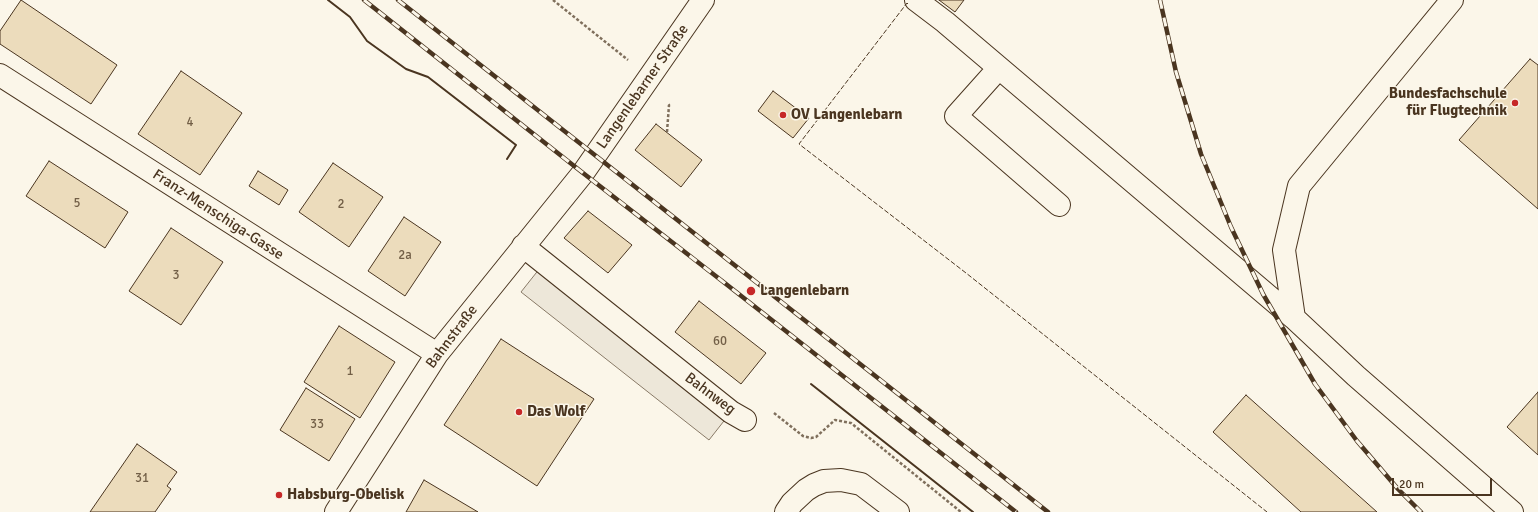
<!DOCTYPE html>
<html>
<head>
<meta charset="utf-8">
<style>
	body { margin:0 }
	#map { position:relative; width:1538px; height:512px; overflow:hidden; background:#fbf6e9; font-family:Signika,sans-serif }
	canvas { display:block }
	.scale { position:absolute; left:1392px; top:478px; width:100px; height:18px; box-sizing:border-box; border:2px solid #4a3520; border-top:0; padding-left:5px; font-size:12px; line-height:14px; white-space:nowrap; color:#4a3520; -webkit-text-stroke:3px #fbf6e9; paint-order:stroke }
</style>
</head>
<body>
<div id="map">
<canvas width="1538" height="512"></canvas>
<div class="scale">20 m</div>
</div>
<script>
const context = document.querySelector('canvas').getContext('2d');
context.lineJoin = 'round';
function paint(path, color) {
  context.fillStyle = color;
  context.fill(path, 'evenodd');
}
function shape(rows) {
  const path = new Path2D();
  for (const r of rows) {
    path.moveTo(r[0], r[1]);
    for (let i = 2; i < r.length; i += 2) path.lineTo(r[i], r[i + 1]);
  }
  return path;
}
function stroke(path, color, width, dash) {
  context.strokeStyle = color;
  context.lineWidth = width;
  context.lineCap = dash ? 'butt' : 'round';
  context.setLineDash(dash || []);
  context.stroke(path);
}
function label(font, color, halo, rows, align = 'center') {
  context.font = font + ' Signika,sans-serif';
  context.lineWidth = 3;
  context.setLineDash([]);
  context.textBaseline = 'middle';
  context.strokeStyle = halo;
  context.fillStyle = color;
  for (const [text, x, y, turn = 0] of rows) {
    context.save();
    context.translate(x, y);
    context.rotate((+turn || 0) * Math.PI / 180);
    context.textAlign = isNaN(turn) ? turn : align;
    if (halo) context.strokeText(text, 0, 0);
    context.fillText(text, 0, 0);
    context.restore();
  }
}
const parking = shape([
	[544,263,731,412,709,440,521,292,544,263]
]);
paint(parking, '#ede7d9');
stroke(parking, '#887966', 1);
const building = shape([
	[21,0,117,65,91,104,0,44,0,31,21,0],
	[939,0,964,0,955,12,939,0],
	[1530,59,1538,65,1538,209,1459,140,1530,59],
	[181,71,242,113,200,175,138,134,181,71],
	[773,91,809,118,793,138,758,111,773,91],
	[656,124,702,160,681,187,635,150,656,124],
	[49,161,128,212,105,248,26,196,49,161],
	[333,163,383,197,349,247,299,212,333,163],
	[258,171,288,190,279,205,249,186,258,171],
	[588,211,632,245,608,273,564,238,588,211],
	[404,217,441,242,405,296,368,271,404,217],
	[171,228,223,262,181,325,129,291,171,228],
	[699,301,766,353,741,384,675,332,699,301],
	[339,326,395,362,360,418,304,382,339,326],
	[501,339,594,399,537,486,444,425,501,339],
	[306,388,355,419,329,461,280,430,306,388],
	[1538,392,1538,455,1507,427,1538,392],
	[1246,395,1377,512,1301,512,1213,432,1246,395],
	[137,444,177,472,167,486,171,489,155,512,90,512,137,444],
	[424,480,478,512,406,512,424,480]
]);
paint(building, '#ecdcbc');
stroke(building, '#4a3520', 1);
const minor = shape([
	[916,0,945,22,1294,318],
	[1452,0,1299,186,1284,250,1294,318,1356,376,1512,512],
	[998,69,956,116,1059,205],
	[0,75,437,354],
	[523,246,731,412,745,420],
	[336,512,437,354,583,173,703,0],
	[786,512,792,503,806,490,814,485,824,481,841,480,861,484,898,512]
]);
stroke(minor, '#4a3520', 24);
stroke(shape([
	[553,0,628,60],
	[667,132,669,105,667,103],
	[774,413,803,436,811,438,816,437,835,420,851,423,961,512]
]), '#7f6f5c', 2.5, [3, 2]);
stroke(minor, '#fbf6e9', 22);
const rail = shape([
	[364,0,583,173,726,284,1016,512],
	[398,0,1048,512],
	[1160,0,1176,72,1201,154,1231,227,1263,294,1315,384,1357,441,1398,489,1421,512]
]);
stroke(rail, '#4a3520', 4.5);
stroke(rail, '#fbf6e9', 3, [9]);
stroke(shape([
	[908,4,907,3,799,144,966,273,1267,512]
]), '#4a3520', 1, [5, 2]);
stroke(shape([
	[328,0,350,17,367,41,406,69,428,77,516,145,507,159],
	[811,384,973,512]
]), '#4a3520', 2);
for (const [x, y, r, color] of [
	[1515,103,4,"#c62828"],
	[783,115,4,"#c62828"],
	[751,291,5,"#c62828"],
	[519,412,4,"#c62828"],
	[279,495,4,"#c62828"]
]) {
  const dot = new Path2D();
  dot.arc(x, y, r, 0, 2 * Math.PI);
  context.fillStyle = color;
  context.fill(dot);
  stroke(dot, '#fbf6e9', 1.5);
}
label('13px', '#725f47', null, [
	["4",190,123],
	["5",77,204],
	["2",341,205],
	["2a",405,256],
	["3",176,276],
	["60",720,342],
	["1",350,372],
	["33",317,425],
	["31",142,479]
]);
label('15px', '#4a3520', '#fbf6e9', [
	["Langenlebarner Straße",643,87,-55],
	["Franz-Menschiga-Gasse",218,215,33],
	["Bahnstraße",452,337,-53],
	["Bahnweg",710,394,37]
]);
label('bold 15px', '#4a3520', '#fbf6e9', [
	["Bundesfachschule",1507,94,"right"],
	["für Flugtechnik",1507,111,"right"],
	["OV Langenlebarn",791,115],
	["Langenlebarn",760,291],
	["Das Wolf",527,412],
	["Habsburg-Obelisk",287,495]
], 'left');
</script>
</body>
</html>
